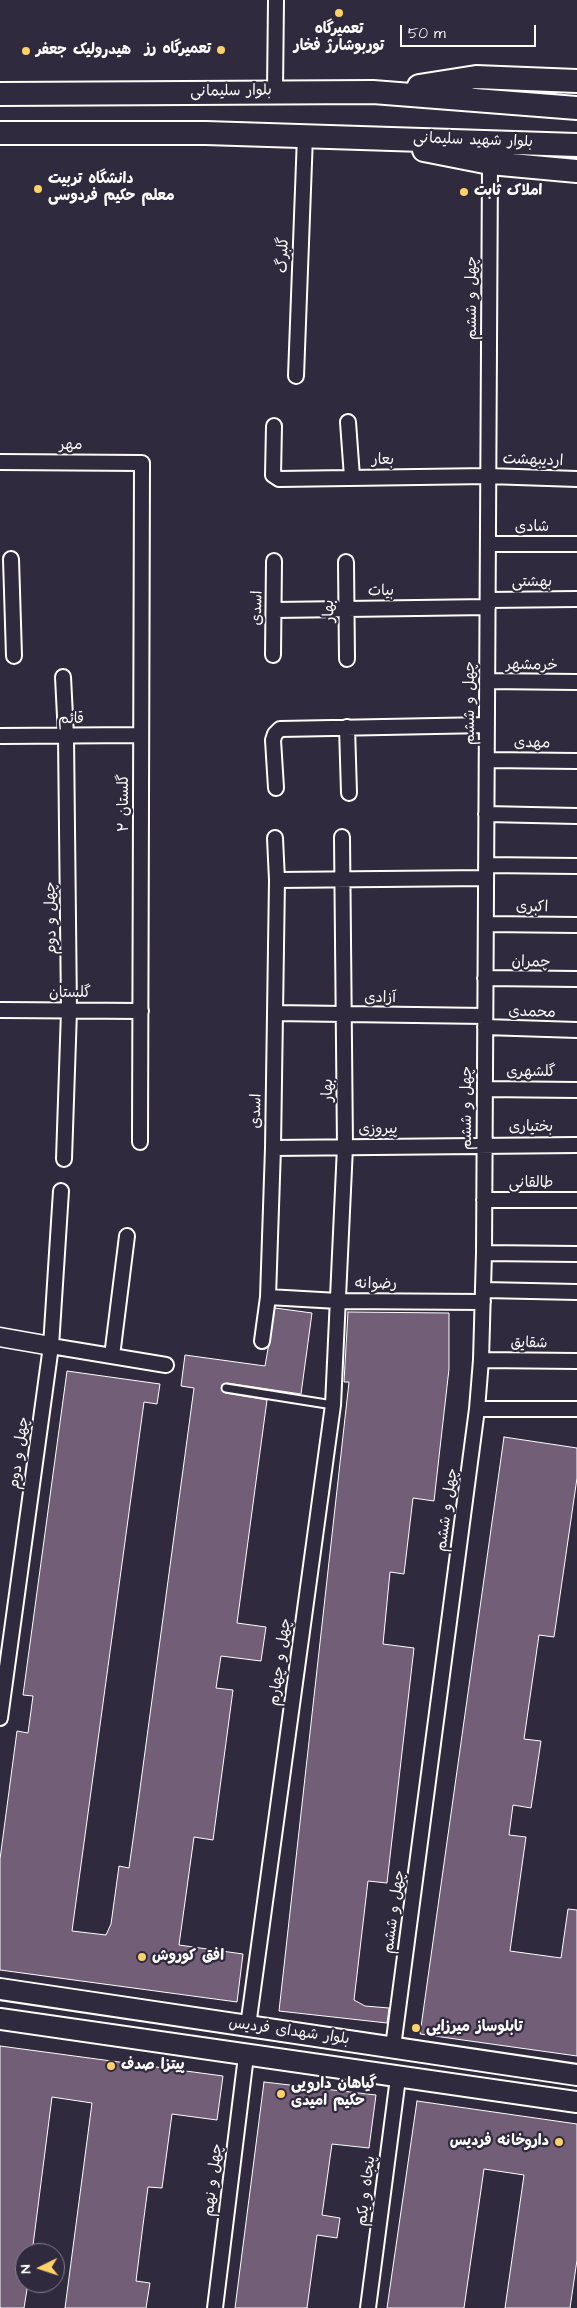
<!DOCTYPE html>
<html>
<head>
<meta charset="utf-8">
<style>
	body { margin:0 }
	#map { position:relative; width:577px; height:2308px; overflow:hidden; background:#2f2a3d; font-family:"Architects Daughter",sans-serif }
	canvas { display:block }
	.north { position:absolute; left:15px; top:2243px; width:50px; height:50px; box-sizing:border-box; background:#2f2a3d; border:1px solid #827f8b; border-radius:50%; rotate:266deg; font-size:14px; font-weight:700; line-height:20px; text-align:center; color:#fff }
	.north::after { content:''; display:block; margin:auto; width:18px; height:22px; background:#ffd166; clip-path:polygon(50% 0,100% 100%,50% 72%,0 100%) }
	.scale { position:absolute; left:400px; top:25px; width:136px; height:22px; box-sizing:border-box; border:2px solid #fff; border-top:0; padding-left:6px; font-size:15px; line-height:18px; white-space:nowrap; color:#fff; -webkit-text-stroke:4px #2f2a3d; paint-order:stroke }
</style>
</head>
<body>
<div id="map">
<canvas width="577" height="2308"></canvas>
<div class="north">N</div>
<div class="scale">50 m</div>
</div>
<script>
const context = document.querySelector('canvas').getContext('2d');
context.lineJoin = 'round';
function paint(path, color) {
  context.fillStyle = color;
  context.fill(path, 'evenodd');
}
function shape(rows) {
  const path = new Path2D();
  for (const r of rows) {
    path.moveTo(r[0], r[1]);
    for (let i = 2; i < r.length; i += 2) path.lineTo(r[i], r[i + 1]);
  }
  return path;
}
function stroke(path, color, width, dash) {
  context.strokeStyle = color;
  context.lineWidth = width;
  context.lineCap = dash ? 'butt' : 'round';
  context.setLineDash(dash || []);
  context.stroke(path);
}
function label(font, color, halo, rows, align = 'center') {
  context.font = font + ' "Architects Daughter","Playpen Sans Arabic",sans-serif';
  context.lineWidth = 4.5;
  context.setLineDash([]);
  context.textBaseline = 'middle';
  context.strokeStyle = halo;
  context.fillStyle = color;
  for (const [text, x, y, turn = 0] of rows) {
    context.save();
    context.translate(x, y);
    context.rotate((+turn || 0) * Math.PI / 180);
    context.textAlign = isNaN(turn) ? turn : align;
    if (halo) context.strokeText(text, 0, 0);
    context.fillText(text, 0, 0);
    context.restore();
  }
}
const building = shape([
	[275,1308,312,1313,301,1394,227,1383,221,1388,225,1393,267,1400,237,1623,266,1627,261,1661,221,1656,216,1688,233,1690,213,1840,194,1837,179,1945,243,1954,237,2002,0,1970,0,1859,17,1731,28,1733,33,1696,23,1695,67,1371,160,1384,157,1404,144,1402,72,1931,106,1935,111,1924,119,1866,129,1868,137,1811,194,1388,181,1386,185,1355,265,1366,275,1308],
	[348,1312,449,1313,449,1369,434,1501,413,1498,404,1574,390,1572,383,1644,414,1648,387,1883,368,1881,354,2000,365,2006,389,2008,387,2023,279,2011,349,1382,344,1382,348,1312],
	[504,1437,577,1448,577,1478,554,1637,539,1635,524,1739,541,1741,531,1808,513,1805,509,1835,526,1837,510,1951,561,1958,568,1909,577,1910,577,2056,420,2034,504,1437],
	[0,2046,223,2076,217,2120,172,2114,162,2188,148,2187,143,2225,136,2281,150,2283,146,2308,65,2308,92,2103,52,2097,32,2253,25,2253,25,2283,28,2283,24,2308,0,2308,0,2046],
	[264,2082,376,2095,369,2148,332,2144,322,2215,340,2218,337,2238,317,2235,307,2308,235,2308,264,2082],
	[417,2101,577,2124,577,2260,570,2308,505,2308,524,2175,484,2169,464,2308,387,2308,417,2101]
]);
paint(building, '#735e77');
stroke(building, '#fff', 1);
const service = shape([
	[226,1388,333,1405]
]);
const minor = shape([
	[275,91,276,0],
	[296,376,305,136],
	[348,422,352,477],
	[274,426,273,475,279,479,488,476,577,479],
	[0,462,142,463,140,1142],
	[488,544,577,544],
	[11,559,14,656],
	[346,562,347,659],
	[488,600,577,599],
	[275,610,488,607],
	[273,655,274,561],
	[63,677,66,736,69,1011,64,1159],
	[487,681,577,682],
	[347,727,349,793],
	[0,736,141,735],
	[487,760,577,761],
	[276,788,273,740,275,734,280,729,487,725],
	[486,814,577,816],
	[486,865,577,866],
	[277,880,486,878],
	[486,924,577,925],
	[485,978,577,979],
	[0,1010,141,1011],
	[275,1013,485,1016],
	[485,1027,577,1030],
	[485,1089,577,1090],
	[273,1148,577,1145],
	[484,1200,577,1200],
	[484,1253,577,1254],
	[484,1290,577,1292],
	[268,1297,338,1301,483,1302],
	[262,1341,268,1297,273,1148,277,880,275,838],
	[51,1346,166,1365],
	[112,1356,127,1236],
	[481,1360,577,1361],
	[477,1409,577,1409],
	[0,1718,51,1346,61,1191],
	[248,2026,333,1405,345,1147,342,837],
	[393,2047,477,1409,481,1360,484,1253,490,163],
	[215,2308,246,2056],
	[368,2308,398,2078]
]);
const tertiary = shape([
	[0,1337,51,1346]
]);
const secondary = shape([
	[0,1989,577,2075],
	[0,2019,577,2102]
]);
const primary = shape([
	[419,86,476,77,577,81],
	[0,94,373,92,577,108],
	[0,133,206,133,577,145],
	[424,150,490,163,577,171]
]);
stroke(service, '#fff', 11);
stroke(minor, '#fff', 18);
stroke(tertiary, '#fff', 21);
stroke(secondary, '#fff', 24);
stroke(primary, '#fff', 26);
stroke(service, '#2f2a3d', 7);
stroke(minor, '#2f2a3d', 14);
stroke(tertiary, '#2f2a3d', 18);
stroke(secondary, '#2f2a3d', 20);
stroke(primary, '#2f2a3d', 22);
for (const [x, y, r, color] of [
	[339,13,5,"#ffd166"],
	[221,50,5,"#ffd166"],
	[26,51,5,"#ffd166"],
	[38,189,5,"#ffd166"],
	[464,192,5,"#ffd166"],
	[142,1957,5,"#ffd166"],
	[416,2028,5,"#ffd166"],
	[111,2066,5,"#ffd166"],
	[281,2094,5,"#ffd166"],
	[559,2142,5,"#ffd166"]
]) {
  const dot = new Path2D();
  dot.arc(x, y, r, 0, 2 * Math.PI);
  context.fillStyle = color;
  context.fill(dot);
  stroke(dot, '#2f2a3d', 2);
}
label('bold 15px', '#fff', '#2f2a3d', [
	["تعمیرگاه",339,30,"center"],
	["توربوشارژ فخار",339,47,"center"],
	["تعمیرگاه رز",211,50,"right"],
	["هیدرولیک جعفر",36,51],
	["دانشگاه تربیت",48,180],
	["معلم حکیم فردوسی",48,197],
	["املاک ثابت",474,192],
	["افق کوروش",152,1957],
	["تابلوساز میرزایی",426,2028],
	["پیتزا صدف",121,2066],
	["گیاهان دارویی",291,2085],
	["حکیم امیدی",291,2102],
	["داروخانه فردیس",549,2142,"right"]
], 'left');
label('15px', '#fff', '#2f2a3d', [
	["بلوار سلیمانی",231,92,-1],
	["بلوار شهید سلیمانی",473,141,2],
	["گلبرگ",284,255,-88],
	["چهل و ششم",473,298,-90],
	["مهر",71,446],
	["بعار",383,461],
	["اردیبهشت",533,461,2],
	["شادی",532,528],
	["بهشتی",532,583],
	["بیات",381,592,-1],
	["اسدی",258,608,-89],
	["بهار",330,611,-91],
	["خرمشهر",532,666,1],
	["چهل و ششم",471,703,-90],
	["قائم",71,720],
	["مهدی",532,744,1],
	["گلستان ۲",125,803,-90],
	["اکبری",532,908,1],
	["چهل و دوم",52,918,-91],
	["چمران",531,963,1],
	["گلستان",70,994],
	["آزادی",380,999],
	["محمدی",532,1013,2],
	["گلشهری",531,1073],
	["بهار",329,1090,-90],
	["چهل و ششم",468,1108,-90],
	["اسدی",257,1111,-89],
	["بختیاری",531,1128],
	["پیروزی",378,1130,-1],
	["طالقانی",531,1184],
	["رضوانه",376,1285],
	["شقایق",529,1344,1],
	["چهل و دوم",20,1453,-82],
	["چهل و ششم",448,1510,-82],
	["چهل و چهارم",281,1662,-82],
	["چهل و ششم",395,1912,-82],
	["بلوار شهدای فردیس",289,2032,8],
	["چهل و نهم",214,2180,-83],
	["پنجاه و یکم",367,2191,-83]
]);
</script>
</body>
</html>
